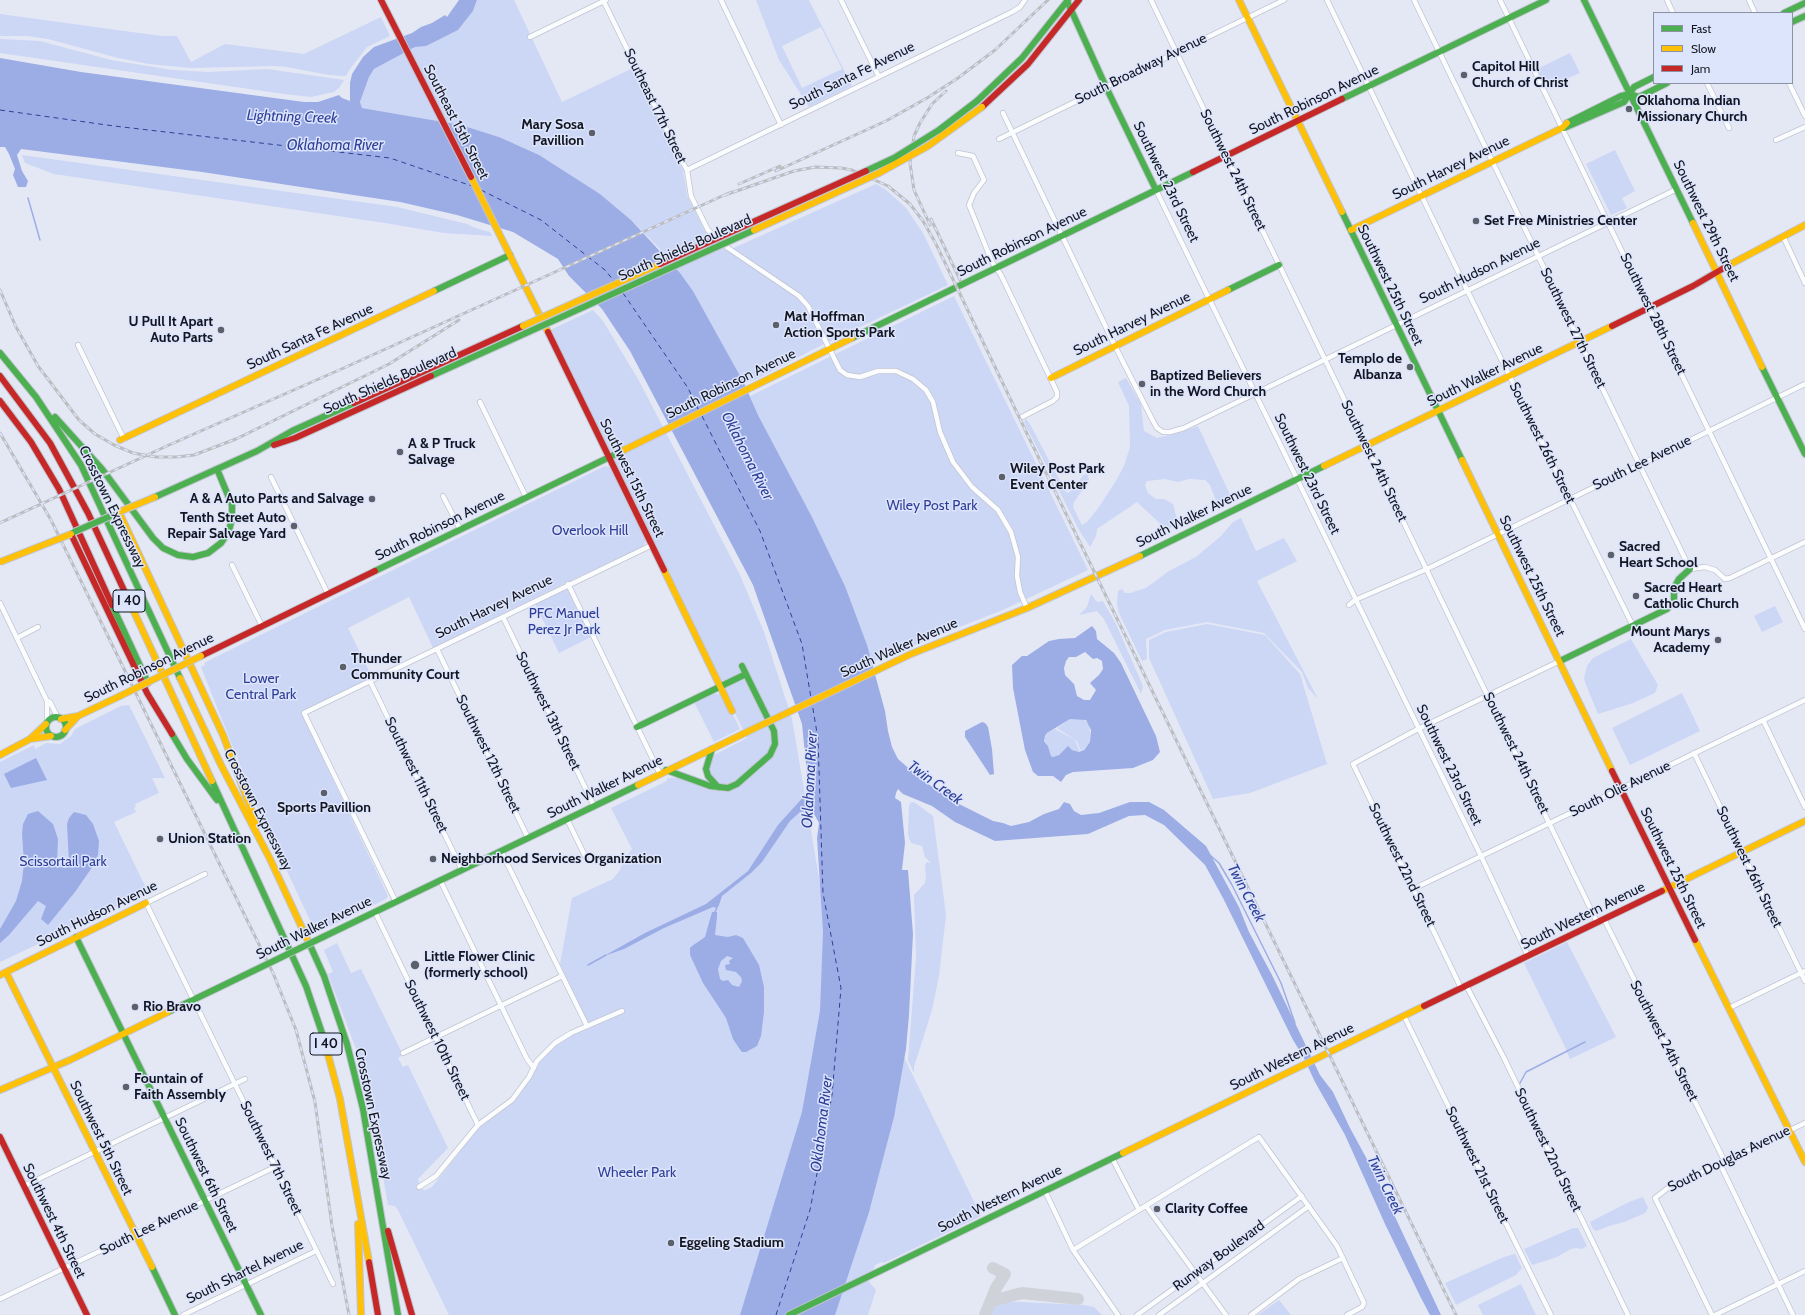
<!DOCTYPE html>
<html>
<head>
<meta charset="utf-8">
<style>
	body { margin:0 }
	#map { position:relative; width:1805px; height:1315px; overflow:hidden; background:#e4e8f5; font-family:Cabin,sans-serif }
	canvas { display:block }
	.legend { position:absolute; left:1653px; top:12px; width:140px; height:72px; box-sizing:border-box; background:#dde5fc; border:1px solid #8c92a4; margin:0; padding:5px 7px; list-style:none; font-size:12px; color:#131620 }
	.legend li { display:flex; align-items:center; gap:8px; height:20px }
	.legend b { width:20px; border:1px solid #8c92a4 }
</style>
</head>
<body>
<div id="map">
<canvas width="1805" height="1315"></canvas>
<ul class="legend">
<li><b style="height:5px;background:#4caf50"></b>Fast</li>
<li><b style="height:5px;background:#ffc107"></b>Slow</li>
<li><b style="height:5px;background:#c62828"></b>Jam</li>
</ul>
</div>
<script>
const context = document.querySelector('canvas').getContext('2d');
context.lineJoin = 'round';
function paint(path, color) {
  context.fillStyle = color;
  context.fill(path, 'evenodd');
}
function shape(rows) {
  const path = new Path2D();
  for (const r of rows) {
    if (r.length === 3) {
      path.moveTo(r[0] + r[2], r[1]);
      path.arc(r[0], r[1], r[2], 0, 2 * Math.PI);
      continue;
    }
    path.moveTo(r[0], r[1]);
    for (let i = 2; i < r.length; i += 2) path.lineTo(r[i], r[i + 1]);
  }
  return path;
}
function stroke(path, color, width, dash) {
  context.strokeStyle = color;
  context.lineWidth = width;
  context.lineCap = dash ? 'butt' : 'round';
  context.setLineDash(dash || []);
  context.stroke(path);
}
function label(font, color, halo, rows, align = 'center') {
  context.font = font + ' Cabin,sans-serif';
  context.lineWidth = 3;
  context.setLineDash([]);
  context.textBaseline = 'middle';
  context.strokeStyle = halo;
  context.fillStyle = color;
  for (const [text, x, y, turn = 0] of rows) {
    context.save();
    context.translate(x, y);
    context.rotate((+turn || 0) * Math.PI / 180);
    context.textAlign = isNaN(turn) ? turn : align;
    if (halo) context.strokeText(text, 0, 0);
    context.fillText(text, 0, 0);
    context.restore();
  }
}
paint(shape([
	[477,0,514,0,562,102,633,68,683,170,687,195,705,231,718,244,727,251,876,184,885,189,906,208,923,233,948,285,818,347,755,380,744,383,693,291,659,248,631,220,600,194,499,137,461,125,362,108,360,102,369,77,374,69,415,47,423,46,458,30,473,11],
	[756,0,809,0,852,86,809,107,779,60],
	[821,27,842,69,802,88,782,46],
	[0,14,161,36,177,36,191,62,225,44,304,54,381,17,390,36,367,47,350,69,346,76,329,75,287,67,275,66,191,68,149,64,118,58,48,39,28,36,0,36],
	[0,39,40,41,111,60,172,70,207,72,267,69,344,80,339,88,334,92,311,97,284,94,0,53],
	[1570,53,1580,73,1547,87,1545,87,1537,69],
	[1615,150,1635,191,1622,198,1627,208,1611,215,1586,164],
	[22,155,397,207,467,224,475,228,490,232,492,236,444,233,385,223,54,174,25,163],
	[954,296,1088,570,1005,609,872,662,845,586,812,517,758,415,750,396],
	[593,310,603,321,638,379,740,575,764,632,792,719,820,884,981,1216,884,1263,882,1262,875,1265,869,1282,876,1290,868,1315,449,1315,398,1210,395,1206,388,1205,370,1104,359,1057,328,974,333,972,324,950,337,943,351,973,361,969,403,1055,398,1058,403,1067,408,1065,448,1148,418,1179,421,1189,426,1190,432,1187,478,1129,515,1101,530,1080,540,1062,546,1055,555,1046,573,1035,590,1028,560,964,572,898,613,879,620,870,625,858,632,849,611,808,667,781,667,778,681,778,725,792,738,787,761,768,758,762,735,782,726,785,719,784,711,776,709,770,714,755,747,738,550,330],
	[1126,378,1141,404,1144,431,1157,438,1178,433,1198,426,1232,499,1218,506,1210,485,1205,480,1189,479,1178,482,1165,479,1147,481,1145,485,1148,493,1156,499,1164,499,1173,504,1178,523,1167,530,1137,502,1097,529,1096,536,1090,547,1079,530,1024,422,1026,419,1031,426,1065,491,1068,493,1074,489,1083,475,1087,474,1089,479,1088,482,1074,502,1073,507,1082,525,1087,522,1099,507,1117,479,1124,466,1130,447,1129,406,1118,382],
	[605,466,611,468,646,540,643,547,574,579,433,648,409,597,348,628,372,677,301,712,388,896,386,899,321,931,319,929,315,931,257,807,201,667,205,665,204,663,232,649],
	[1241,518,1256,551,1284,538,1297,561,1257,581,1318,699,1308,688,1302,672,1264,633,1207,622,1165,630,1146,639,1147,659,1142,661,1119,613,1117,604,1118,591,1122,589,1125,593,1130,593,1146,588,1169,571,1196,557,1221,536,1233,522],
	[568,590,591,637,559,653,535,604,560,591],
	[1091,594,1097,602,1103,601,1116,624,1143,686,1141,694,1104,619,1097,611,1079,615,1087,607],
	[1775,606,1783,622,1762,632,1754,616],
	[1207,624,1265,635,1300,674,1327,764,1250,793,1213,799,1149,658,1149,640,1166,632],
	[1631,639,1658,685,1655,693,1633,703,1598,714,1586,685,1584,678,1587,666,1593,658],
	[714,693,721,695,723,694,740,729,714,742,694,702],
	[1682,693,1700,731,1630,765,1612,728],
	[129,705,165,778,152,778,159,793,135,804,136,806,134,808,136,812,114,822,148,892,0,962,0,762,34,745,35,749,46,743,60,744,71,736,75,729,121,706],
	[1070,719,1084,719,1089,725,1091,742,1081,751,1077,741,1057,728],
	[1055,729,1075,740,1080,752,1072,750,1062,753,1059,755,1053,757,1051,756,1048,746,1044,739,1047,733],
	[914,802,933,816,946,915,939,976,932,1010,914,1067,914,1073,908,1060,916,957,914,895,925,883,926,877,925,865,927,862,931,863,925,857,922,846,911,843,908,835,909,807,910,803],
	[1567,942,1616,1037,1570,1059,1567,1052,1586,1042,1567,1051,1524,963],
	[1643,1197,1648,1208,1645,1213,1624,1222,1609,1226,1596,1231,1593,1229,1590,1222,1629,1202],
	[1573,1228,1578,1228,1587,1246,1582,1249,1576,1248,1571,1249,1557,1257,1532,1265,1524,1249],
	[1515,1254,1522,1268,1516,1275,1456,1305,1445,1283,1504,1257],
	[1521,1284,1536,1315,1483,1315,1478,1305],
	[1279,1300,1291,1315,1258,1315],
	[998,1301,1084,1305,1094,1307,1102,1315,989,1315,993,1304]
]), '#ccd6f5');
paint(shape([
	[459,0,477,0,473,11,458,30,426,46,415,47,374,69,369,77,360,102,362,108,461,125,499,137,539,155,600,194,631,220,680,273,693,291,744,383,758,415,812,517,845,586,867,645,885,711,888,731,892,747,898,759,921,779,951,800,993,821,1003,823,1011,826,1029,822,1044,814,1059,809,1064,802,1070,804,1074,811,1081,815,1099,813,1130,802,1149,802,1164,810,1206,846,1239,907,1249,932,1272,975,1320,1075,1333,1092,1350,1128,1375,1174,1441,1315,1430,1315,1420,1296,1385,1224,1345,1135,1315,1082,1303,1056,1293,1040,1223,898,1205,865,1164,825,1145,815,1129,816,1088,834,995,841,955,822,932,806,903,794,898,789,896,793,895,798,901,802,905,843,902,870,908,870,913,934,909,1015,906,1049,894,1117,869,1212,835,1315,740,1315,802,1112,820,1011,823,932,817,838,819,823,813,812,807,811,800,812,790,821,762,862,751,873,722,896,719,905,717,908,713,907,664,928,624,949,604,956,645,933,706,904,748,871,778,825,806,794,808,784,802,724,753,585,630,351,602,309,569,276,558,259,513,232,457,215,400,202,202,172,21,149,17,155,22,171,28,181,26,187,18,187,13,175,15,169,9,154,5,147,0,147,0,58,81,72,304,102,318,102,339,95,342,98,350,101,350,83,352,74,363,57,374,47,412,33,421,27,432,23,445,15,447,17],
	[1092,626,1096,631,1097,639,1114,653,1121,663,1156,736,1160,752,1153,760,1133,768,1073,772,1066,775,1061,782,1053,776,1038,776,1033,772,1025,750,1013,688,1012,665,1022,656,1027,656,1049,641,1059,639,1075,638],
	[1085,652,1093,659,1097,658,1102,661,1103,669,1099,675,1090,683,1096,690,1090,700,1084,700,1077,696,1074,684,1065,675,1064,668,1066,661,1069,657,1076,657],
	[1070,719,1086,720,1091,730,1090,742,1084,750,1079,752,1072,750,1068,746,1059,755,1053,757,1051,756,1048,746,1044,741,1045,736,1047,733],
	[982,722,985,723,988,727,992,749,994,774,990,775,965,737,965,731],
	[36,758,47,780,11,788,4,774],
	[38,811,53,824,58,839,57,864,59,867,66,868,69,863,67,824,69,818,74,812,86,815,93,824,99,841,98,855,93,866,75,892,48,925,41,919,46,906,38,901,9,935,0,943,0,929,16,901,22,881,24,863,22,834,23,824,28,814],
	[712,912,717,912,717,917,715,935,728,937,736,935,743,938,759,965,764,987,764,1012,761,1036,757,1046,746,1052,742,1052,739,1048,733,1039,726,1018,703,983,690,955,690,948,692,946,705,937],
	[727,956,733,958,729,961,730,964,725,965,726,970,736,972,741,977,742,981,739,987,732,985,728,980,723,981,720,979,718,969,721,961]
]), '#9cade6');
stroke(shape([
	[28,198,40,240],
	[1211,856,1219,863,1232,885,1281,983,1295,1023],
	[715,912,718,905],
	[588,965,606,955],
	[1519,1085,1526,1072,1585,1042]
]), '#9cade6', 1.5);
stroke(shape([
	[0,110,114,126,390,158,472,186],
	[481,190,541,220,605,270,614,281],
	[623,293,688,388,699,411],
	[702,416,760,531,802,644,811,698],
	[776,1315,810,1210,832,1095,841,988,823,893,818,739,812,703]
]), '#2f4098', 1, [5, 4]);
stroke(shape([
	[991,1301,1022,1293,1078,1299],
	[985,1315,996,1288,1005,1274,993,1268]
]), '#d0d2da', 12);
const street = shape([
	[603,0,683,163,687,170,691,196,708,230,728,248,799,296,808,306,840,370,847,375,860,377,878,371,896,371,913,379,926,390,933,402,940,432,953,462,972,487,998,510,1011,532,1018,557,1017,576,1020,592,1027,608],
	[721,0,781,125],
	[841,0,879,77],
	[1151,0,1597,922],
	[1327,0,1467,290,1633,626],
	[1414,0,1690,569,1705,567,1715,570,1725,579,1730,578,1805,542],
	[1500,0,1805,629],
	[1667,0,1673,13],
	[1749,0,1755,13],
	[530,37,606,0],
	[1707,83,1729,128],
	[1789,83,1805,116],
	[1003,113,1115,346,1153,421,1157,428,1163,432,1170,432,1184,428,1677,189],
	[999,139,1284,0],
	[1776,140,1805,127],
	[958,153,973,156,984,180,974,193,969,205,992,262,1001,275,1057,392,1057,397,1053,401,1022,417],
	[687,170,1012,12,1020,7,1025,0],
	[1156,190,1481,856,1528,956],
	[1783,236,1805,283],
	[78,345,124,439],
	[480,402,526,497],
	[271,477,328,594],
	[443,496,460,529],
	[232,565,262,626],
	[568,584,660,774],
	[0,603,47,701,47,721],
	[1349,605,1355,600,1427,569,1805,384],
	[503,617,594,806],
	[17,638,38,627],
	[437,649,528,838],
	[370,681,462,870],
	[47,701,50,702,58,718],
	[1763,720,1805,807],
	[1694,753,1805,981],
	[567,819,586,858],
	[501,851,587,1026],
	[205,874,146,903,333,1284],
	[440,880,527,1059,534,1068],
	[1413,889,1805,700],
	[396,902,304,713,652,545],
	[375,912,478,1125],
	[1604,919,1725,1162],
	[1466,985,1504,1058,1628,1315],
	[1461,988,1353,764,1418,729,1560,661],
	[1729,1008,1805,971],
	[1404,1016,1551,1315],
	[403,1053,562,976],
	[1112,1158,1139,1210],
	[1720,1164,1793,1315],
	[24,1186,245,1079],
	[419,1187,436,1176,478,1125,512,1100,529,1077,537,1061,555,1043,571,1033,622,1011],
	[1045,1191,1073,1250,1118,1315],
	[1146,1206,1226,1315],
	[1073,1250,1259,1137,1337,1246,1364,1303,1362,1307,1347,1315],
	[0,1299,275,1167],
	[183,1315,316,1251],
	[1137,1315,1302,1196],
	[1159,1315,1309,1206],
	[1251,1315,1299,1279,1343,1258],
	[1712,1315,1655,1198,1668,1188,1805,1123],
	[1715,1315,1805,1271]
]);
const fast = shape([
	[1584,0,1693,223],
	[1067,1,1106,87,1156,190],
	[1784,13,1805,3],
	[1792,22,1805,16],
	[1342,99,1546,0],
	[977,101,1022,58,1068,0],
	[1567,123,1621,96,1630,94,1639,97,1667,83],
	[1564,128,1624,102,1634,87,1654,77],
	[1342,212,1462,460],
	[1228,290,1279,265],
	[434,291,510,255],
	[852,338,1193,172],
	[0,353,36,397,81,465,180,678],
	[1762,367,1805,454],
	[431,376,526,333],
	[55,417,102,469,153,538,163,548,178,555,193,557,208,553,221,543,229,531,232,518,232,505,217,469],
	[155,497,257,451,292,431,354,403],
	[1140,556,1324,466],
	[375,571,624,450],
	[112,605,148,683],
	[1560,661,1667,609,1674,601,1674,588,1679,579,1690,569],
	[56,727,10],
	[637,727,746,674],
	[172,734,187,759,217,800],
	[712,749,706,769,708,776,718,787],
	[666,770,710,786,728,788,737,784,770,755,775,744,774,731,742,666],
	[212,781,306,986,323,1036],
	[76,937,261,1315],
	[323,937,638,785],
	[309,943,324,976,347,1044,363,1109,398,1315],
	[168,1012,253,971],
	[152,1267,175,1315],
	[789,1315,1123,1153]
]);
const slow = shape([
	[1239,0,1342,212],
	[471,177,548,332],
	[1693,223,1762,367],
	[1351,230,1562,128,1567,123],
	[1729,265,1805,225],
	[1051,378,1228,290],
	[120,440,434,291],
	[624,450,852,338],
	[1462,460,1612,771],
	[1324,466,1612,326],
	[119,512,223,735,257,825],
	[664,570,732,711],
	[129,601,212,781],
	[911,654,1027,608,1140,556],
	[180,678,221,765,270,859,309,943],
	[61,719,78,716,120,696],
	[65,730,78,716],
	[30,739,46,724],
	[0,755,30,739,51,736],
	[638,785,751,730],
	[1662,891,1805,821],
	[1695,940,1805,1162],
	[6,972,152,1267],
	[0,975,146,903],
	[323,1036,340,1099,369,1262],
	[0,1090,70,1060,168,1012],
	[1123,1153,1424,1006],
	[358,1224,361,1315]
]);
const jam = shape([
	[381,0,471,177],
	[982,107,1028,64,1079,0],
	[1193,172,1342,99],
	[1612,326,1693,286,1729,265],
	[548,332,664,570],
	[0,376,50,443,88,513,129,601],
	[0,401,31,442,59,489,112,605],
	[354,403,523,326],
	[274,445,295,438,431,376],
	[71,534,147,693,172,734],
	[201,656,375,571],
	[1612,771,1695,940],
	[1424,1006,1662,891],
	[0,1137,87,1315],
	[388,1231,412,1315],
	[369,1262,378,1315]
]);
stroke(street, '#c1c4d0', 6);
stroke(fast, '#c1c4d0', 8);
stroke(slow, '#c1c4d0', 8);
stroke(jam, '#c1c4d0', 8);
stroke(street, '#fbfcfe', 4.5);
stroke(fast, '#4caf50', 6);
stroke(slow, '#ffc107', 6);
stroke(jam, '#c62828', 6);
const rail = shape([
	[776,171,886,121,927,98,958,78,995,50,1048,0],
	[739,184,780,166],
	[725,195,794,171,815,167,841,168,852,170,888,186,910,204,923,221,935,242,1032,444,1456,1315],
	[931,219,960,280],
	[930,225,914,190,910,163,914,136,920,123,932,104,946,91],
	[0,290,16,327,38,366,79,420,95,434,114,445,133,453,156,457,177,457,194,455,236,439,389,364,459,320],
	[0,433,51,520,273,973,296,1030,315,1102,332,1226,349,1315],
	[0,523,169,445,346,367,731,192]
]);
stroke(rail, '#bbbdc0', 3);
stroke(rail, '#dde5fc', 1.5, [4.5]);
const fastBridge = shape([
	[866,171,894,158,939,130,977,101],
	[526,333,754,230],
	[74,532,113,515],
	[253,971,323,937]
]);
const slowBridge = shape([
	[754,230,879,173,928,146,982,107],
	[523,326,660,264],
	[119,512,155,497],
	[0,562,71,534],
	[120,696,201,656],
	[751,730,911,654]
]);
const jamBridge = shape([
	[660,264,866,171]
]);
stroke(fastBridge, '#c1c4d0', 8, []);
stroke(slowBridge, '#c1c4d0', 8, []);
stroke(jamBridge, '#c1c4d0', 8, []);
stroke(fastBridge, '#4caf50', 6);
stroke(slowBridge, '#ffc107', 6);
stroke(jamBridge, '#c62828', 6);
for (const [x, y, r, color] of [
	[1464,75,4,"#5c606b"],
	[1629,109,4,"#5c606b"],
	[592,133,4,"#5c606b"],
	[1476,221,4,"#5c606b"],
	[776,325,4,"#5c606b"],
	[221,330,4,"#5c606b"],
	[1410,367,4,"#5c606b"],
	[1142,384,4,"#5c606b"],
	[400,452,4,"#5c606b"],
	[1002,477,4,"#5c606b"],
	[372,499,4,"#5c606b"],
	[294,526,4,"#5c606b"],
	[1611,555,4,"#5c606b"],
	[1636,596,4,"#5c606b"],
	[1718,640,4,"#5c606b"],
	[343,667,4,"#5c606b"],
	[324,793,4,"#5c606b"],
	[160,839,4,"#5c606b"],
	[433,859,4,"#5c606b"],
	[415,965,5,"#5c606b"],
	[135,1007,4,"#5c606b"],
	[126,1087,4,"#5c606b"],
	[1157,1209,4,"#5c606b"],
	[671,1243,4,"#5c606b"]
]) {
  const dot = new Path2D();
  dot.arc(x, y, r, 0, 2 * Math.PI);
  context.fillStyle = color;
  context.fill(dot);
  stroke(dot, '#dde5fc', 1.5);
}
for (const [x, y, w] of [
	[129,601,32],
	[326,1044,32]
]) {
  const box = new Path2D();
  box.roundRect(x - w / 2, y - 11, w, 22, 3);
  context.fillStyle = '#dde5fc';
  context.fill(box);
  stroke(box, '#131620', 1);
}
label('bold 13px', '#131620', null, [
	["I 40",129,601],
	["I 40",326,1044]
]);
label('bold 14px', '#131620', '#dde5fc', [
	["Capitol Hill",1472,67],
	["Church of Christ",1472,83],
	["Oklahoma Indian",1637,101],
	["Missionary Church",1637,117],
	["Mary Sosa",584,125,"right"],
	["Pavillion",584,141,"right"],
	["Set Free Ministries Center",1484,221],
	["Mat Hoffman",784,317],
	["Action Sports Park",784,333],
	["U Pull It Apart",213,322,"right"],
	["Auto Parts",213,338,"right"],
	["Templo de",1402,359,"right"],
	["Albanza",1402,375,"right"],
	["Baptized Believers",1150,376],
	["in the Word Church",1150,392],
	["A & P Truck",408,444],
	["Salvage",408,460],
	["Wiley Post Park",1010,469],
	["Event Center",1010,485],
	["A & A Auto Parts and Salvage",364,499,"right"],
	["Tenth Street Auto",286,518,"right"],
	["Repair Salvage Yard",286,534,"right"],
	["Sacred",1619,547],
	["Heart School",1619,563],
	["Sacred Heart",1644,588],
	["Catholic Church",1644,604],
	["Mount Marys",1710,632,"right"],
	["Academy",1710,648,"right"],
	["Thunder",351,659],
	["Community Court",351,675],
	["Sports Pavillion",324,808,"center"],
	["Union Station",168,839],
	["Neighborhood Services Organization",441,859],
	["Little Flower Clinic",424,957],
	["(formerly school)",424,973],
	["Rio Bravo",143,1007],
	["Fountain of",134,1079],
	["Faith Assembly",134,1095],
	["Clarity Coffee",1165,1209],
	["Eggeling Stadium",679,1243]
], 'left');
label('14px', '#131620', '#dde5fc', [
	["South Broadway Avenue",1141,69,-26],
	["South Santa Fe Avenue",852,76,-26],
	["South Robinson Avenue",1314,100,-26],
	["Southeast 17th Street",655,106,64],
	["Southeast 15th Street",456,122,63],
	["South Harvey Avenue",1451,168,-26],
	["Southwest 24th Street",1233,170,64],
	["Southwest 23rd Street",1166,182,64],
	["Southwest 29th Street",1706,221,64],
	["South Robinson Avenue",1022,242,-26],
	["South Shields Boulevard",685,248,-24],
	["South Hudson Avenue",1480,271,-26],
	["Southwest 25th Street",1390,285,64],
	["Southwest 28th Street",1653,314,64],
	["South Harvey Avenue",1132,324,-26],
	["Southwest 27th Street",1573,328,64],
	["South Santa Fe Avenue",310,337,-25],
	["South Walker Avenue",1485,375,-26],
	["South Shields Boulevard",390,381,-24],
	["South Robinson Avenue",731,384,-26],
	["Southwest 26th Street",1542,443,64],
	["Southwest 24th Street",1374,461,64],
	["South Lee Avenue",1642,463,-26],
	["Southwest 23rd Street",1307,474,64],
	["Southwest 15th Street",632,478,64],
	["Crosstown Expressway",112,507,64],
	["South Walker Avenue",1194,516,-26],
	["South Robinson Avenue",440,526,-26],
	["Southwest 25th Street",1532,576,64],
	["South Harvey Avenue",494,607,-26],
	["South Walker Avenue",899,648,-24],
	["South Robinson Avenue",149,668,-26],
	["Southwest 13th Street",548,711,64],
	["Southwest 24th Street",1516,753,64],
	["Southwest 12th Street",488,754,64],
	["Southwest 23rd Street",1449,765,64],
	["Southwest 11th Street",416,775,64],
	["South Walker Avenue",605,787,-26],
	["South Olie Avenue",1620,789,-26],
	["Crosstown Expressway",258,810,63],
	["Southwest 22nd Street",1402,865,64],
	["Southwest 26th Street",1749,867,64],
	["Southwest 25th Street",1673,868,64],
	["South Hudson Avenue",97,914,-26],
	["South Western Avenue",1583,916,-26],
	["South Walker Avenue",314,928,-26],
	["Southwest 10th Street",437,1040,64],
	["Southwest 24th Street",1664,1041,63],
	["South Western Avenue",1292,1057,-26],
	["Crosstown Expressway",373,1114,78],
	["Southwest 5th Street",101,1138,64],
	["Southwest 22nd Street",1548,1150,64],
	["Southwest 7th Street",271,1158,64],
	["South Douglas Avenue",1729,1159,-26],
	["Southwest 21st Street",1477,1165,64],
	["Southwest 6th Street",206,1175,64],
	["South Western Avenue",1000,1199,-26],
	["Southwest 4th Street",54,1221,64],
	["South Lee Avenue",149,1228,-26],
	["Runway Boulevard",1219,1256,-36],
	["South Shartel Avenue",245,1272,-26]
]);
label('14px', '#2e3e96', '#dde5fc', [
	["Wiley Post Park",932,506],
	["Overlook Hill",590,531],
	["PFC Manuel",564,614],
	["Perez Jr Park",564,630],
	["Lower",261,679],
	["Central Park",261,695],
	["Scissortail Park",63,862],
	["Wheeler Park",637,1173]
]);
label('italic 15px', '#2f4098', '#dde5fc', [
	["Lightning Creek",292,117,2],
	["Oklahoma River",335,146],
	["Oklahoma River",747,456,63],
	["Oklahoma River",810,780,-87],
	["Twin Creek",935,783,36],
	["Twin Creek",1246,893,62],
	["Oklahoma River",822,1124,-83],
	["Twin Creek",1385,1185,64]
]);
</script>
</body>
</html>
